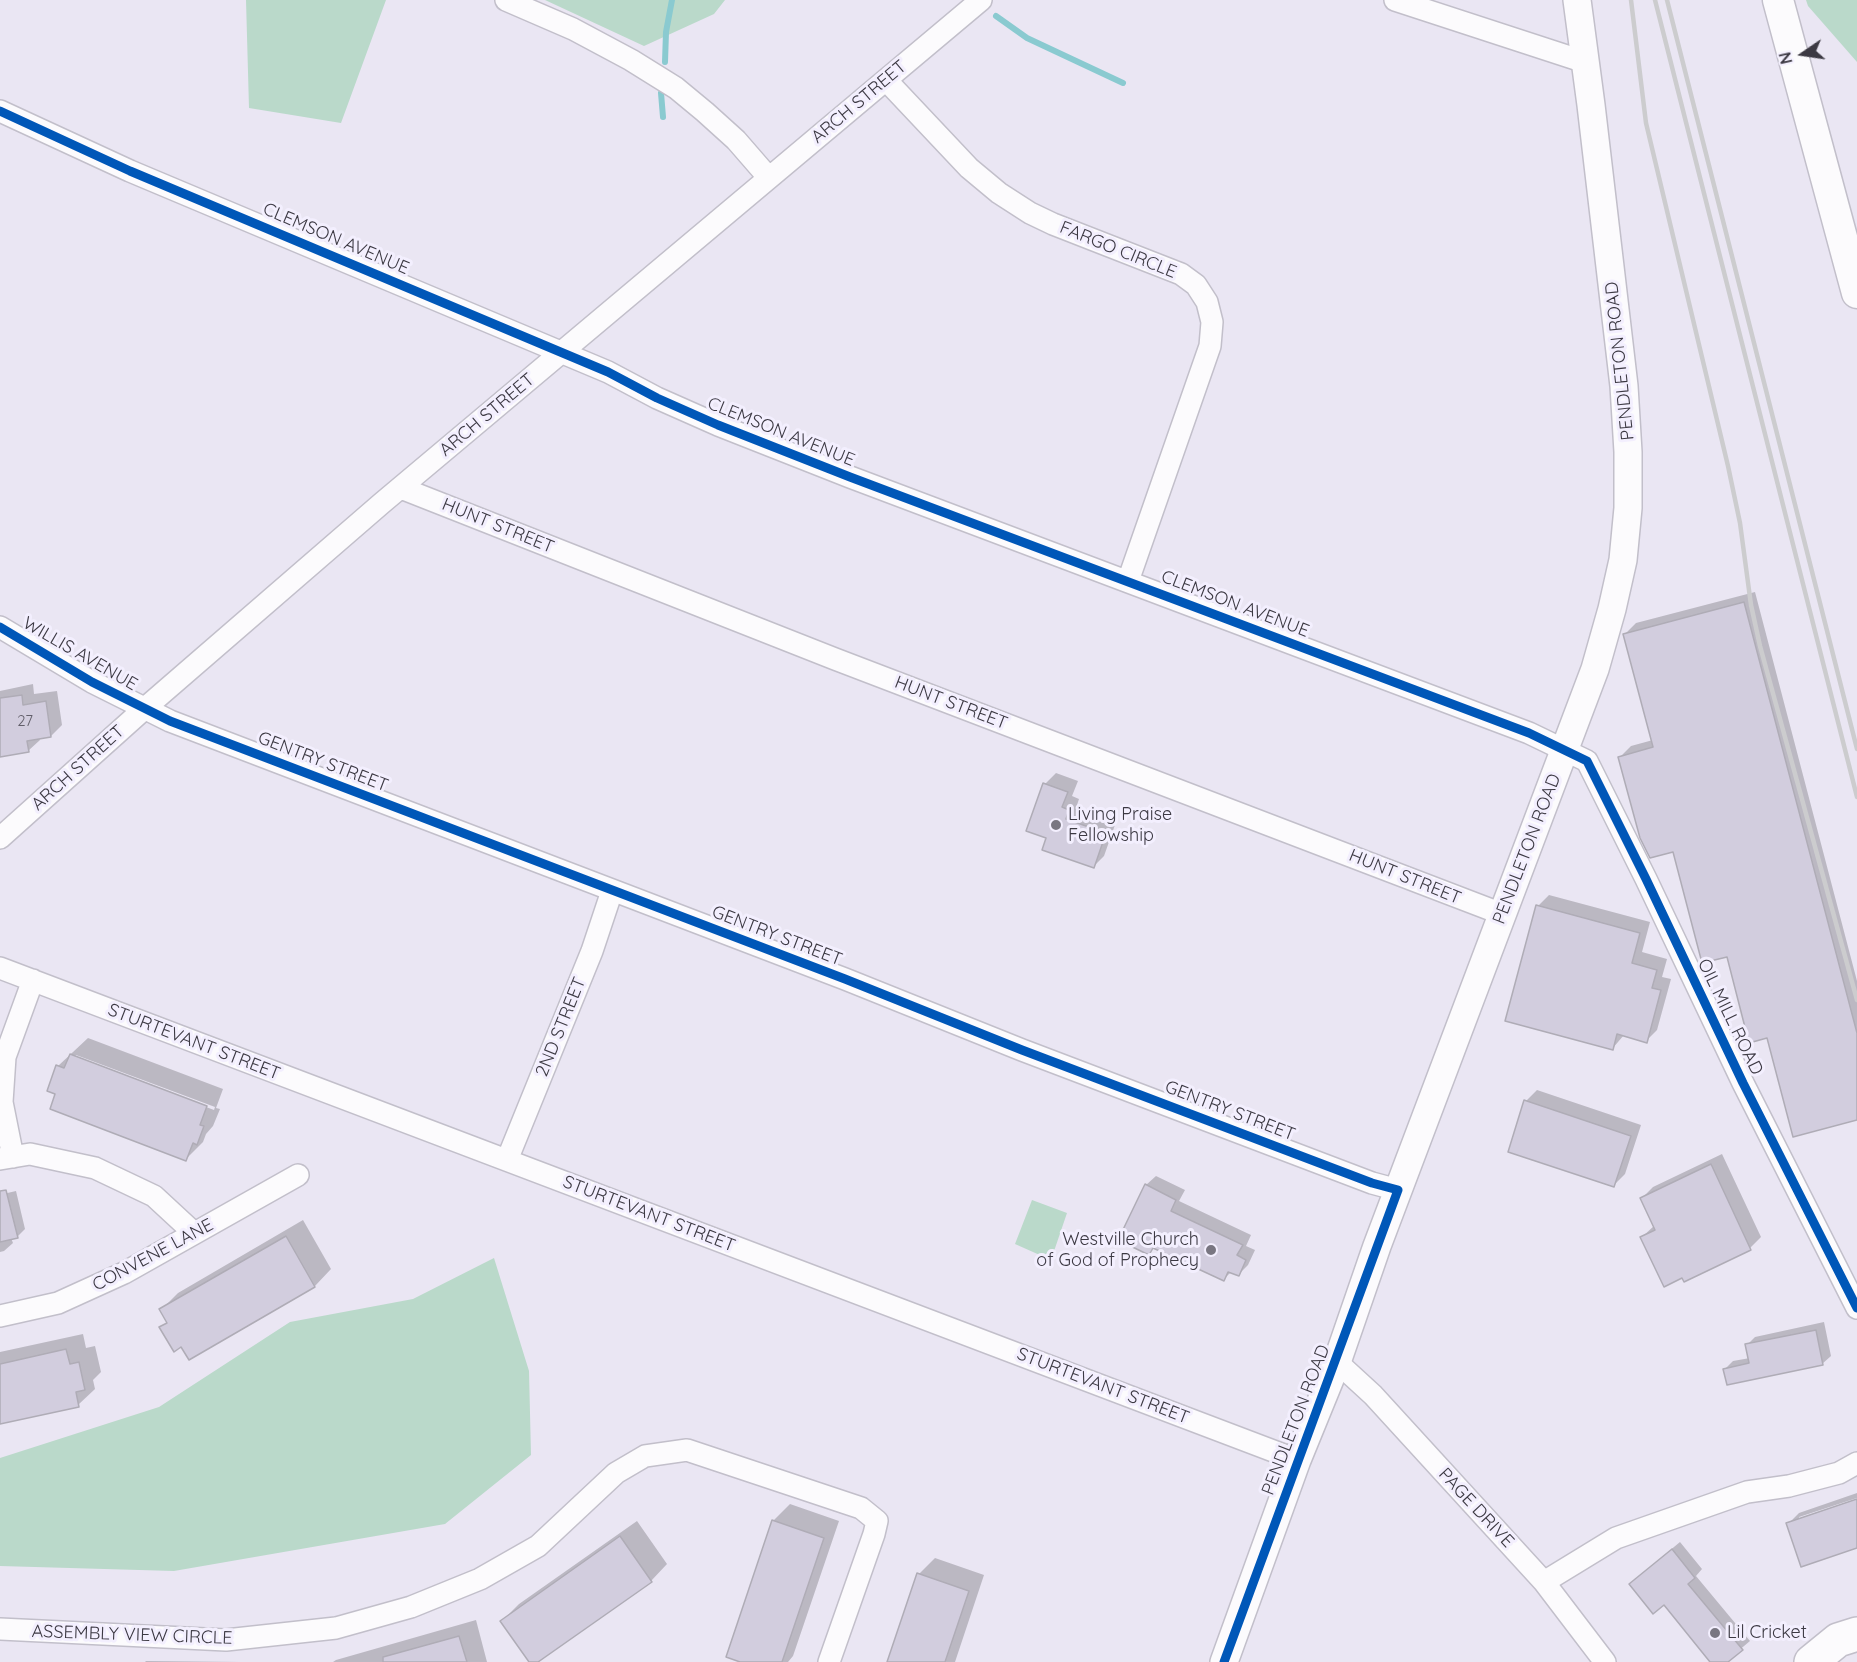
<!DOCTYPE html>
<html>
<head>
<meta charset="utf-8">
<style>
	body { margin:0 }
	#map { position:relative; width:1857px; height:1662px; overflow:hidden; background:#eae6f3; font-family:Quicksand,sans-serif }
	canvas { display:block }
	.north { position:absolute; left:1773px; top:24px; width:60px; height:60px; -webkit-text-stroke:4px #f3effe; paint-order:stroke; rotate:257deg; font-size:16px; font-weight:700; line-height:24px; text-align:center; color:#3c3943 }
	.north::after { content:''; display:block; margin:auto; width:21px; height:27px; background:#3c3943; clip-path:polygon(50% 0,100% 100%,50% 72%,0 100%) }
</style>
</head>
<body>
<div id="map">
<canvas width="1857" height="1662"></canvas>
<div class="north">N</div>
</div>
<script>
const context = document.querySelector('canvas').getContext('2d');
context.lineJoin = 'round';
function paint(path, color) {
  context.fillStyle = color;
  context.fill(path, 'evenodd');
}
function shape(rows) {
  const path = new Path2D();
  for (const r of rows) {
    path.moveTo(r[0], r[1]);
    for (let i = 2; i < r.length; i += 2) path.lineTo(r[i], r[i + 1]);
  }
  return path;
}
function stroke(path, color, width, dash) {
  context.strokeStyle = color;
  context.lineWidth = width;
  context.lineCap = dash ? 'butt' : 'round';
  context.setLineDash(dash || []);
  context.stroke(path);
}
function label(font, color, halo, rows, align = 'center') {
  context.font = font + ' Quicksand,sans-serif';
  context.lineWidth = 6;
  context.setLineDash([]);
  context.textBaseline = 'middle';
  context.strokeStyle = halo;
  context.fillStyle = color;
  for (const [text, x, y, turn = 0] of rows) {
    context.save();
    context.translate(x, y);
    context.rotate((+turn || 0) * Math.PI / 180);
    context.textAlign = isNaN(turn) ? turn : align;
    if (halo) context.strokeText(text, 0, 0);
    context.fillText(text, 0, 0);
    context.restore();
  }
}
paint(shape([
	[246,0,386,0,341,123,249,108],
	[545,0,725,0,714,14,644,46],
	[1806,0,1857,0,1857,62,1808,6],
	[1032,1200,1067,1213,1051,1260,1015,1244],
	[494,1258,529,1371,531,1455,445,1524,174,1571,0,1566,0,1458,159,1407,290,1322,413,1299]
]), '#bad9ca');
paint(shape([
	[1755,592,1857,981,1857,1119,1768,1036,1674,850,1620,757,1631,746,1653,740,1625,634,1636,623],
	[33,684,34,694,57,691,62,725,51,736,39,738,40,740,28,751,0,744,0,691],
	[1056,773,1078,781,1072,796,1079,799,1076,808,1116,822,1104,856,1093,867,1047,837,1045,784],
	[1549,895,1650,922,1642,952,1667,959,1662,977,1671,979,1657,1030,1646,1041,1624,1035,1612,1049,1538,906],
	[88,1038,223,1089,216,1108,220,1109,213,1126,206,1134,203,1142,186,1159,49,1090,58,1066],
	[76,1055,215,1107,214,1110,74,1057],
	[1537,1090,1641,1125,1625,1174,1614,1185,1526,1101],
	[1722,1154,1761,1237,1750,1248,1684,1280,1642,1237,1655,1225,1642,1198,1653,1187],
	[1156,1176,1185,1190,1179,1201,1251,1235,1246,1246,1255,1250,1248,1265,1238,1275,1232,1271,1224,1279,1155,1247,1149,1253,1146,1185],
	[16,1191,25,1229,17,1237,11,1238,13,1243,4,1251,0,1252,0,1192,3,1194],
	[303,1220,331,1269,315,1286,189,1358,182,1345,161,1327,168,1321,161,1310,178,1293],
	[1824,1322,1831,1356,1822,1364,1725,1369,1733,1361,1750,1358,1747,1345,1755,1337],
	[83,1334,86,1348,95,1346,101,1372,93,1380,95,1389,78,1405,0,1423,0,1352],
	[1857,1493,1857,1498,1799,1517,1799,1521,1857,1501,1857,1546,1788,1524,1799,1513],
	[790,1504,839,1521,793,1656,788,1662,745,1662,773,1521],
	[637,1521,667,1564,651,1581,536,1662,531,1662,502,1621,519,1604],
	[1680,1542,1702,1569,1696,1576,1750,1641,1725,1662,1712,1662,1639,1576],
	[935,1558,984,1575,955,1662,889,1662,919,1574],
	[476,1620,487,1662,333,1662,336,1660],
	[146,1661,242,1662,145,1662]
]), '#0003');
stroke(shape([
	[996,16,1027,38,1123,83],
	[665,62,666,32,672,0],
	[661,93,663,117]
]), '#8acad0', 6);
const building = shape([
	[1744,602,1857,1033,1857,1120,1793,1137,1767,1038,1749,1043,1727,957,1702,963,1673,852,1650,858,1640,838,1618,757,1653,747,1623,634,1744,602],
	[22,695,23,705,46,701,51,737,27,741,29,752,0,757,0,698,22,695],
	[1043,783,1068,792,1062,807,1069,810,1066,819,1106,833,1094,868,1042,850,1046,838,1026,831,1043,783],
	[1536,905,1640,933,1632,963,1657,970,1652,988,1661,990,1647,1043,1617,1034,1613,1050,1505,1021,1536,905],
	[70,1054,207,1106,200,1125,204,1126,197,1145,193,1143,186,1161,50,1109,55,1094,47,1091,56,1065,64,1068,70,1054],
	[1524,1100,1631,1136,1614,1187,1508,1152,1524,1100],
	[1711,1164,1751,1250,1684,1282,1682,1278,1664,1287,1640,1237,1655,1230,1640,1198,1711,1164],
	[1145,1184,1176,1200,1171,1211,1243,1245,1237,1255,1246,1260,1239,1276,1228,1272,1224,1281,1153,1248,1149,1255,1118,1240,1145,1184],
	[6,1190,18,1238,0,1242,0,1191,6,1190],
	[286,1236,315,1287,189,1360,181,1347,174,1352,159,1327,167,1323,159,1309,286,1236],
	[1816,1330,1823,1365,1727,1385,1723,1369,1749,1363,1745,1344,1816,1330],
	[66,1349,70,1364,79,1362,85,1390,76,1392,79,1407,0,1424,0,1364,66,1349],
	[1857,1499,1857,1548,1801,1567,1786,1523,1857,1499],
	[772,1520,824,1538,782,1662,740,1662,726,1657,772,1520],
	[620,1536,652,1582,538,1662,529,1662,500,1621,620,1536],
	[1672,1549,1695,1578,1688,1584,1743,1650,1728,1662,1710,1662,1664,1605,1653,1614,1629,1584,1672,1549],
	[917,1573,969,1591,945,1662,887,1662,917,1573],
	[459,1636,467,1662,383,1662,383,1657,459,1636]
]);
paint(building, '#d2cdde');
stroke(building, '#afacb6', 1.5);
const minor = shape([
	[506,0,573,29,631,60,676,88,705,112,736,140,769,178],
	[1395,0,1585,62],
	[886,80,969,168,999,193,1030,213,1053,224,1181,274,1196,285,1207,302,1212,322,1210,346,1128,581],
	[0,111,130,171,608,372,657,398,718,425,850,477,1529,733,1587,761,1646,879,1743,1083,1857,1308],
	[401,488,835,659,1502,914],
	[0,627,92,682,170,721,845,979,1022,1050,1372,1183,1398,1190],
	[0,838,144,709,382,503,981,0],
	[0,968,1297,1460],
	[13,1157,2,1102,5,1057,33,980],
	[0,1159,30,1154,95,1168,154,1196,194,1233],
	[507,1160,592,951,612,891],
	[0,1316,58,1303,124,1273,298,1175],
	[1337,1362,1373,1395,1544,1582,1605,1662],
	[1544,1582,1616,1538,1747,1492,1789,1486,1839,1473,1857,1463],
	[0,1629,226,1640,336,1628,411,1607,480,1579,538,1546,616,1473,645,1456,687,1450,861,1508,877,1521,874,1534,829,1662]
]);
const tertiary = shape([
	[1224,1662,1297,1460,1337,1362,1377,1246,1595,669,1612,609,1623,560,1628,508,1628,452,1624,386,1591,105,1577,0]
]);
const secondary = shape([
	[1778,0,1857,293]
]);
const trunk = shape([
	[1811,1662,1838,1640,1857,1634]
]);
stroke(minor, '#c2bfca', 24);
stroke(tertiary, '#c2bfca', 30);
stroke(secondary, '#c2bfca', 33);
stroke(trunk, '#c2bfca', 36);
stroke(minor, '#fcfbfd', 21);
stroke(tertiary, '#fcfbfd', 27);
stroke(secondary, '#fcfbfd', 30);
stroke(trunk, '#fcfbfd', 33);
stroke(shape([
	[1631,0,1646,123,1728,466,1740,523,1751,605,1760,646,1857,1000],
	[1655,0,1857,797],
	[1667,0,1857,749]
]), '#ccccce', 4.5);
stroke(shape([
	[0,111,130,171,608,372,657,398,718,425,850,477,1529,733,1587,761,1646,879,1743,1083,1857,1308],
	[0,627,92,682,170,721,845,979,1022,1050,1372,1183,1398,1190,1224,1662]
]), '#0057b8', 9);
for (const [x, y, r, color] of [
	[1056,825,6,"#797681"],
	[1211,1250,6,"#797681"],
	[1715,1633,6,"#797681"]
]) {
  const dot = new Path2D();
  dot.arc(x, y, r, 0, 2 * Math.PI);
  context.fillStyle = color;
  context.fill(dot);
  stroke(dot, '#f3effe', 2);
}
label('15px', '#625f6a', null, [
	["27",25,721]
]);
label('18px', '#3c3943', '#f3effe', [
	["ARCH STREET",859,102,-40],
	["CLEMSON AVENUE",336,239,23],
	["FARGO CIRCLE",1118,250,22],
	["PENDLETON ROAD",1620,361,-96],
	["ARCH STREET",487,415,-40],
	["CLEMSON AVENUE",781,432,22],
	["HUNT STREET",498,526,22],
	["CLEMSON AVENUE",1235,604,21],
	["WILLIS AVENUE",80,654,30],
	["HUNT STREET",951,703,21],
	["GENTRY STREET",323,762,21],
	["ARCH STREET",78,768,-42],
	["PENDLETON ROAD",1527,849,-69],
	["HUNT STREET",1405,877,22],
	["GENTRY STREET",777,936,21],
	["OIL MILL ROAD",1730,1017,64],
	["2ND STREET",561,1027,-68],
	["STURTEVANT STREET",194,1042,21],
	["GENTRY STREET",1230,1111,21],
	["STURTEVANT STREET",649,1214,21],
	["CONVENE LANE",153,1255,-28],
	["STURTEVANT STREET",1103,1386,21],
	["PENDLETON ROAD",1296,1420,-69],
	["PAGE DRIVE",1476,1508,47],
	["ASSEMBLY VIEW CIRCLE",132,1635,2]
]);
label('18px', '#3c3943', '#f3effe', [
	["Living Praise",1068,815],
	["Fellowship",1068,836],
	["Westville Church",1199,1240,"right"],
	["of God of Prophecy",1199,1261,"right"],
	["Lil Cricket",1727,1633]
], 'left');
</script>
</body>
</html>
